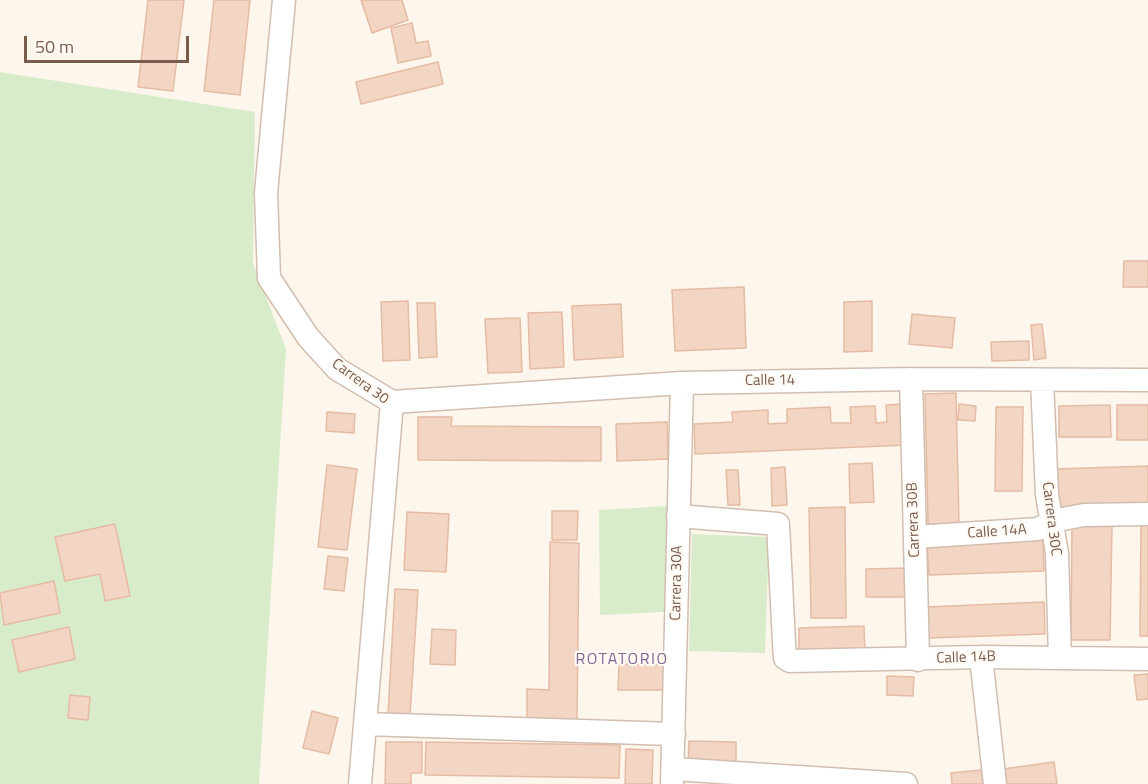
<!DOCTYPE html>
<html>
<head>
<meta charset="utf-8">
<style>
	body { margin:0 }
	#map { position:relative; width:1148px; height:784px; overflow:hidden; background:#fdf6ec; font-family:"Titillium Web",sans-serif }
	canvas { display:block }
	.scale { position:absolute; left:24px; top:36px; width:165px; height:27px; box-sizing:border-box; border:3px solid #7a5c4d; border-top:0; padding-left:8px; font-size:18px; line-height:21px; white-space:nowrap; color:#7a5c4d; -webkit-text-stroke:4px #fffaf3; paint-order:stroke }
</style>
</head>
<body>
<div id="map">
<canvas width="1148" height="784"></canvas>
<div class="scale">50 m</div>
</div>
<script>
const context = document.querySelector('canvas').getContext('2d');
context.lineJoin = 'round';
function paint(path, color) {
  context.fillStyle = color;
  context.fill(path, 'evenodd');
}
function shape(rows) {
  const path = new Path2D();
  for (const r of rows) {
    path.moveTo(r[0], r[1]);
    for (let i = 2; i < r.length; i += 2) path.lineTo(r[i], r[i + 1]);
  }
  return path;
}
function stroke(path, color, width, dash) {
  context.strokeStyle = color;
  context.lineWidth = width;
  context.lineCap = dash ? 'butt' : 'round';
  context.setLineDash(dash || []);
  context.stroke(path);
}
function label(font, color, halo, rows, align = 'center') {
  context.font = font + ' "Titillium Web",sans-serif';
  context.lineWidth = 4.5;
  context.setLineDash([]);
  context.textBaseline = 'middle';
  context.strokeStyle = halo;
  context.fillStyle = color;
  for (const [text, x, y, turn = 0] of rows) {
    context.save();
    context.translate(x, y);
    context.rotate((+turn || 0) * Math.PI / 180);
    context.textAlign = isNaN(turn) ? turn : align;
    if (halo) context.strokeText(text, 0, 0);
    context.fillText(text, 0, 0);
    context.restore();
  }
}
paint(shape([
	[0,72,255,112,253,263,286,349,259,784,0,784],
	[667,506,664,612,600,615,599,510],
	[692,534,769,537,765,653,689,651]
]), '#d8ecc9');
const building = shape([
	[148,0,184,0,173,91,138,87,148,0],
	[214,0,250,0,240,95,204,91,214,0],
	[361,0,402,0,408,20,372,33,361,0],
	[412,23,416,43,428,41,431,56,398,63,391,28,412,23],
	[438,62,443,84,361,104,356,82,438,62],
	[1124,261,1148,261,1148,287,1123,287,1124,261],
	[744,287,746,348,675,351,672,290,744,287],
	[408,301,410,360,383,361,381,302,408,301],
	[872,301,872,351,844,352,844,302,872,301],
	[417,303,435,303,437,357,419,358,417,303],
	[621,304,623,357,574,360,572,306,621,304],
	[562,312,564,367,530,369,528,313,562,312],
	[912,314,955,318,952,348,909,344,912,314],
	[520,318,522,372,488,373,485,319,520,318],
	[1042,324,1046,358,1034,360,1031,325,1042,324],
	[1029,341,1029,360,992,361,991,342,1029,341],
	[956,393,959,524,928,524,925,394,956,393],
	[905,404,907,445,695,454,694,424,733,422,732,412,768,410,768,424,787,423,787,409,830,407,831,423,851,423,850,407,875,406,876,423,887,422,886,405,905,404],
	[959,404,976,406,975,421,958,420,959,404],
	[1110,405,1111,437,1059,437,1059,406,1110,405],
	[1117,405,1148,405,1148,440,1117,440,1117,405],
	[996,407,1023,407,1022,491,995,491,996,407],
	[327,412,355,414,354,433,326,431,327,412],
	[418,417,452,417,451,426,601,427,601,461,418,460,418,417],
	[667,422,668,459,617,461,616,424,667,422],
	[872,463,874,502,850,503,849,464,872,463],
	[327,465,357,469,347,550,318,547,327,465],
	[1148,466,1148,510,1057,512,1056,469,1148,466],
	[785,467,787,505,772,506,771,468,785,467],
	[726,470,738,470,740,505,728,505,726,470],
	[845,507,846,618,811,618,809,508,845,507],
	[552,511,578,511,577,540,552,540,552,511],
	[407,512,449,514,446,572,404,570,407,512],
	[1141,521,1148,521,1148,636,1140,636,1141,521],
	[115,524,130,596,105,601,100,574,65,581,55,537,115,524],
	[1072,525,1112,525,1110,640,1071,640,1072,525],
	[1043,540,1044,571,929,575,927,544,1043,540],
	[550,542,579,543,577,722,527,721,527,689,549,690,550,542],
	[328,556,348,558,344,591,324,589,328,556],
	[909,568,909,597,866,597,866,569,909,568],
	[54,581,60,613,4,625,0,593,54,581],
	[395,589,418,590,410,715,388,714,395,589],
	[1044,602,1045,634,928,638,927,607,1044,602],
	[864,626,865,653,799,655,799,628,864,626],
	[69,627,75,659,19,672,12,640,69,627],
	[432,629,456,630,455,665,430,664,432,629],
	[619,664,667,665,666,690,618,690,619,664],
	[1148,674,1148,699,1137,700,1134,675,1148,674],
	[887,676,914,677,913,696,887,695,887,676],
	[70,695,90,697,88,720,68,718,70,695],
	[312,711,338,718,329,754,303,748,312,711],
	[689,741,736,742,736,766,688,765,689,741],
	[386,742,422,742,422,773,411,773,411,784,385,784,386,742],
	[426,742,620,745,619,778,425,775,426,742],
	[626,749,653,750,652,784,625,784,626,749],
	[1054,762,1057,784,1005,784,1003,769,1054,762],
	[981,770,983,784,952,784,951,773,981,770]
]);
paint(building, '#f3d5c3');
stroke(building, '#e6bba3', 1.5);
const street = shape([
	[284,0,266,193,269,278,308,337,337,369,392,402],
	[911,379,918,660],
	[1042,380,1047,495,1057,553,1060,658],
	[392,402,682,383,911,379,1148,380],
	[678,516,778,524,784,643,785,658,790,661,981,657,1148,659],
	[915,537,1038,529,1052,521,1084,515,1148,514],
	[981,657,995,784],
	[365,724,674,734],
	[673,769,906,784],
	[360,784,392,402],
	[672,784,682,383]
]);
stroke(street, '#d1beb0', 25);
stroke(street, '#fff', 22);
label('15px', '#7a5c4d', '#fffaf3', [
	["Calle 14",770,381,-1],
	["Carrera 30",360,382,36],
	["Carrera 30C",1051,519,83],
	["Carrera 30B",914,520,-92],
	["Calle 14A",997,532,-4],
	["Carrera 30A",677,583,-89],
	["Calle 14B",966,658,-2]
]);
context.letterSpacing = '1.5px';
label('16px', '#846695', '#fffaf3', [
	["ROTATORIO",622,660]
]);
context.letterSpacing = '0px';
</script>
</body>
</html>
